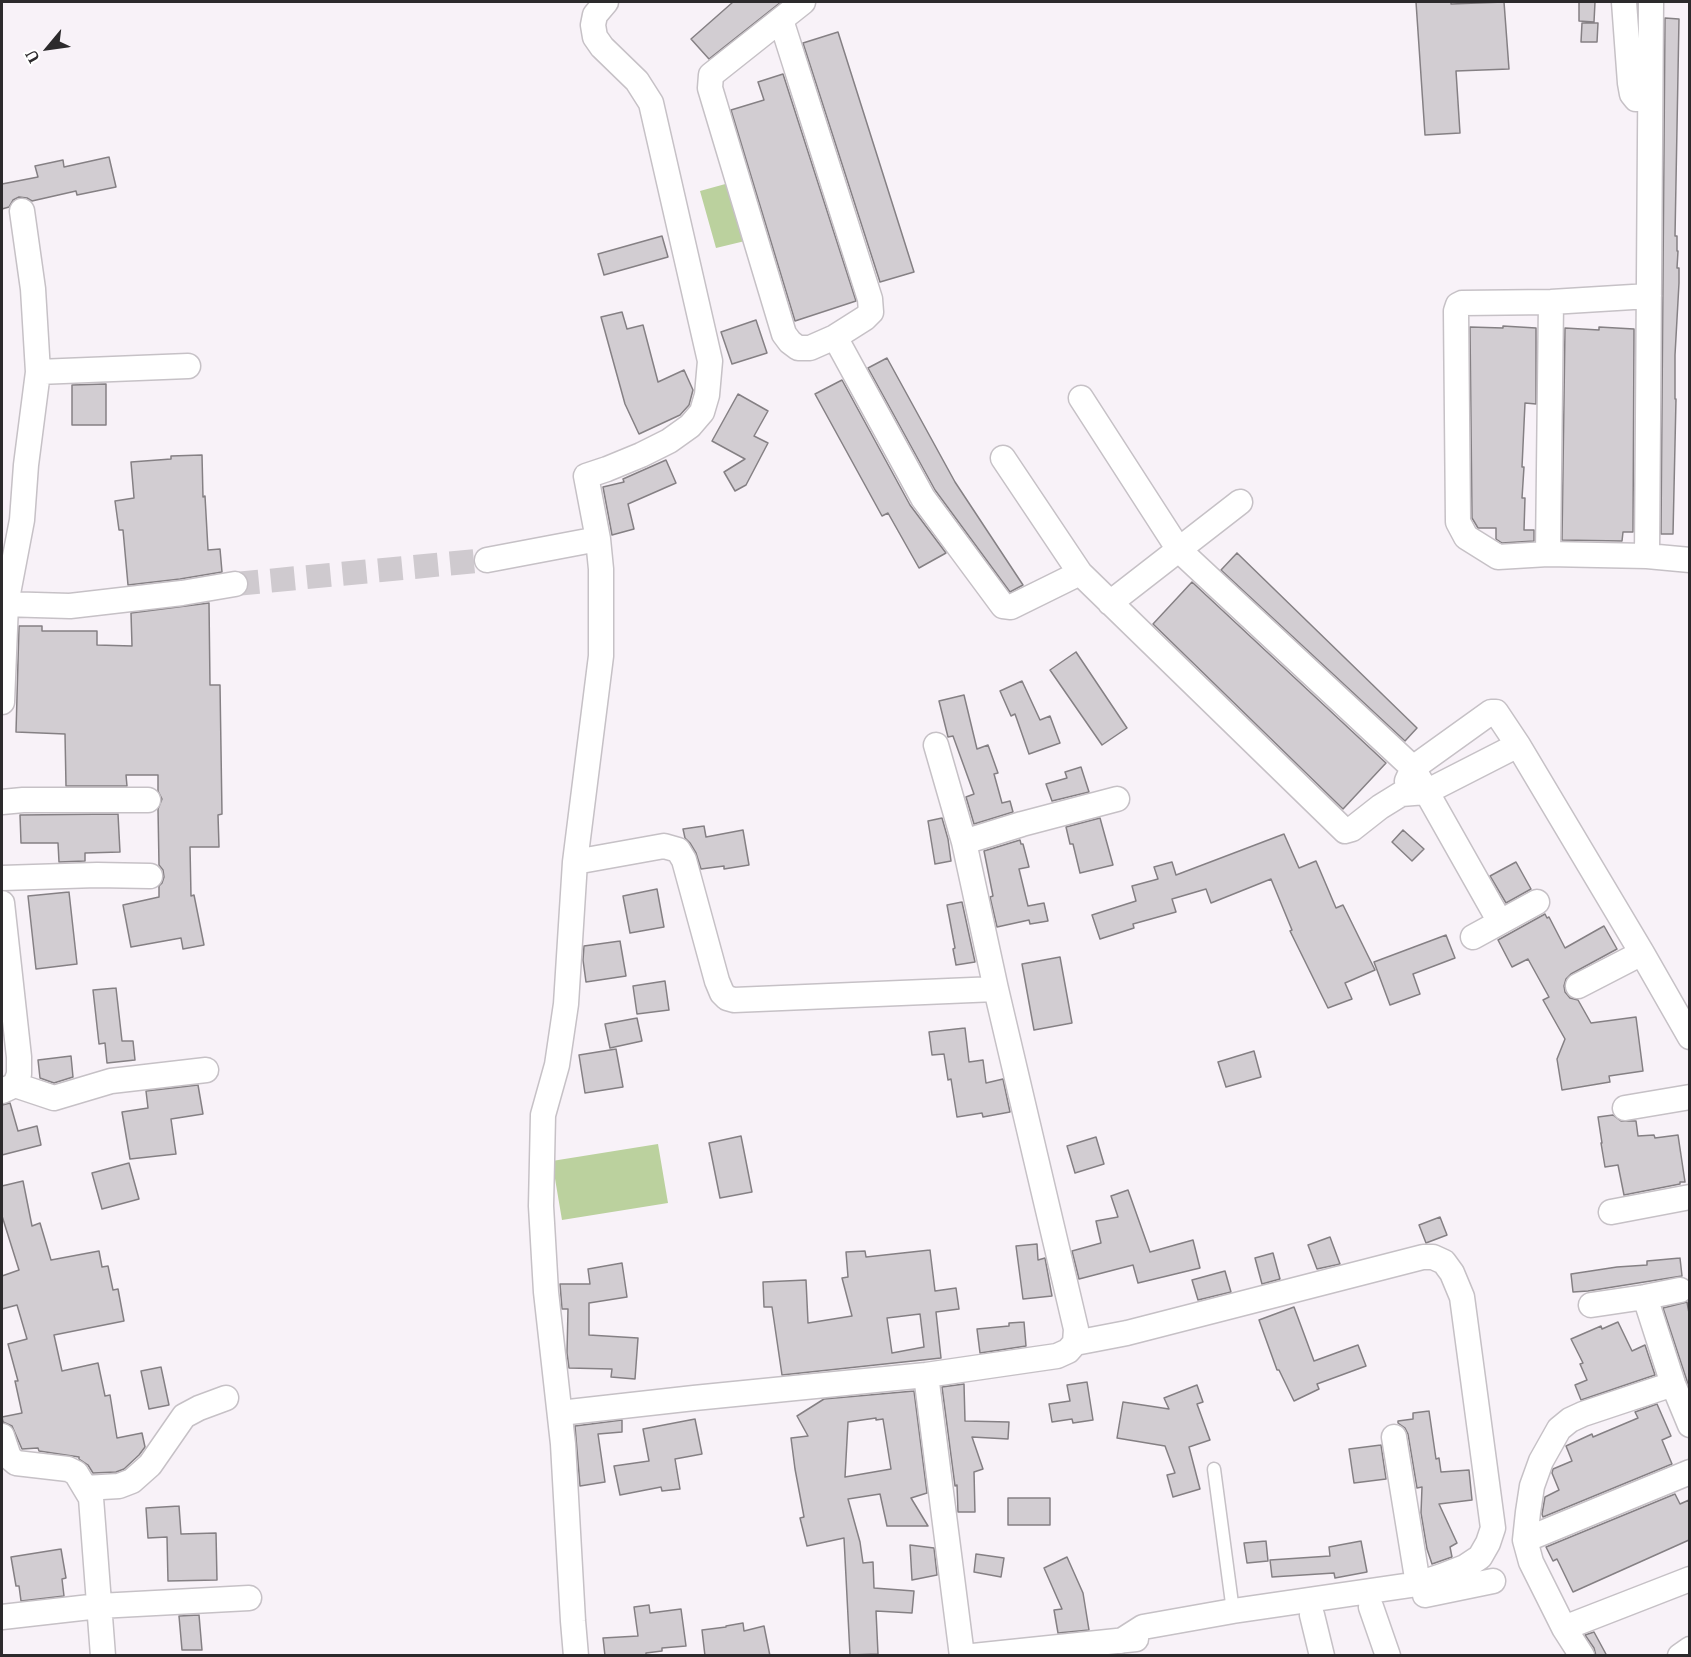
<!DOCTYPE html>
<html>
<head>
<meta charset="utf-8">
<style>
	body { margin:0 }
	#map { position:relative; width:1691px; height:1657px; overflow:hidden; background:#f8f2f8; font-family:"PT Serif",serif }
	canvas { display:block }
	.frame { position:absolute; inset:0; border:3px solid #2c2a2c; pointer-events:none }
	.north { position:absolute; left:18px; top:18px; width:60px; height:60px; -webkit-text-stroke:4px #fff; paint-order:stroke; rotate:241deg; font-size:16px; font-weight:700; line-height:24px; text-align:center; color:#2c2a2c }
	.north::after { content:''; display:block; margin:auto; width:21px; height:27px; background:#2c2a2c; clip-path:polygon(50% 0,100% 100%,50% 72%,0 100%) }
</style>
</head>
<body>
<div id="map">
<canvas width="1691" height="1657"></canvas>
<div class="frame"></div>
<div class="north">U</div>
</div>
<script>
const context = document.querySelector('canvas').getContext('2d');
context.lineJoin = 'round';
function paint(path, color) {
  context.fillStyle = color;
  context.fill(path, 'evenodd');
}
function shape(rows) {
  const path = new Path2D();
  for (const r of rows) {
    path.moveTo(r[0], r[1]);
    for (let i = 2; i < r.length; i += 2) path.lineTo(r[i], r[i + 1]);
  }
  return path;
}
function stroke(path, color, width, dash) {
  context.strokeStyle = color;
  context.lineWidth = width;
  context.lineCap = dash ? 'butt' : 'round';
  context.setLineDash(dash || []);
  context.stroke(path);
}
paint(shape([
	[729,183,745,241,716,248,700,191],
	[658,1144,668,1203,562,1220,552,1161]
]), '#bbd19e');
const building = shape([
	[733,2,781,2,709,59,691,39,733,2],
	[1416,2,1451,2,1451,4,1504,2,1509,69,1456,71,1460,133,1425,135,1416,2],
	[1579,2,1595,2,1594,22,1579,21,1579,2],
	[1665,18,1679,19,1675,236,1677,236,1677,251,1678,251,1677,268,1679,268,1679,283,1675,355,1675,399,1676,399,1673,534,1661,534,1665,18],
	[1582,23,1598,23,1597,42,1581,42,1582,23],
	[838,32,914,272,880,282,803,43,838,32],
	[783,74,856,301,795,321,731,110,764,100,758,82,783,74],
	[109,157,116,187,77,195,76,191,32,201,27,198,19,197,13,200,9,207,2,209,2,184,38,177,35,166,63,160,64,167,109,157],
	[662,236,668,257,604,275,598,254,662,236],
	[622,312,627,329,643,325,658,382,684,370,693,390,689,405,680,415,639,434,625,404,601,317,622,312],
	[756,320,767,353,732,364,721,332,756,320],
	[1503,326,1536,328,1536,404,1525,403,1522,467,1524,467,1522,498,1525,498,1524,530,1534,530,1534,541,1502,543,1496,539,1496,528,1478,528,1472,518,1470,327,1503,328,1503,326],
	[1599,327,1634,329,1633,532,1623,532,1622,541,1562,540,1565,328,1599,330,1599,327],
	[887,358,955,482,1023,585,1010,592,935,490,868,368,887,358],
	[842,380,910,505,946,553,919,568,888,513,882,516,815,394,842,380],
	[106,384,106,425,72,425,72,385,106,384],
	[738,394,768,411,754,436,768,443,746,485,735,491,724,472,745,459,712,441,738,394],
	[202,455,203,497,205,496,208,550,220,549,222,572,180,579,128,585,123,530,119,530,115,501,134,498,131,462,171,459,171,456,202,455],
	[666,460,676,483,628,504,634,529,612,535,603,487,624,482,623,479,666,460],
	[1237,553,1417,728,1405,741,1221,570,1237,553],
	[1192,582,1386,763,1343,809,1153,624,1192,582],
	[209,603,210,685,220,685,222,814,218,815,219,847,190,847,191,896,194,895,204,945,183,949,181,938,131,947,123,905,159,897,159,886,162,883,164,877,163,870,159,865,158,809,162,799,158,791,158,775,126,775,127,786,66,786,65,734,16,732,19,626,42,626,42,631,97,631,97,645,132,646,131,613,209,603],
	[1076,652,1127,728,1102,745,1050,670,1076,652],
	[1022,681,1040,720,1050,716,1060,743,1029,754,1015,714,1011,716,1000,691,1022,681],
	[964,695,977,749,988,745,998,773,994,774,1002,803,1010,801,1013,812,974,824,966,797,974,794,953,736,948,737,939,701,964,695],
	[1081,767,1089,792,1052,801,1046,784,1067,778,1065,772,1081,767],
	[118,814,120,852,85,853,85,861,59,862,58,843,21,843,20,815,118,814],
	[942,818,948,839,951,861,935,864,928,821,942,818],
	[1100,818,1113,865,1080,873,1073,844,1070,844,1066,827,1100,818],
	[704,826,706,837,743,830,749,865,724,869,724,866,701,869,696,853,690,843,685,838,683,829,704,826],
	[1403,830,1424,849,1412,861,1392,842,1403,830],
	[1284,834,1299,868,1316,861,1336,908,1343,905,1375,970,1345,983,1352,999,1328,1008,1290,931,1292,930,1271,879,1211,903,1206,889,1172,899,1176,912,1133,924,1134,928,1100,939,1092,915,1136,901,1132,886,1158,879,1154,867,1172,862,1176,875,1284,834],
	[1020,840,1021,844,1023,844,1029,867,1019,869,1028,906,1044,903,1048,921,1030,924,1029,920,997,927,990,897,993,896,984,851,1020,840],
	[1516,862,1531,889,1506,903,1490,876,1516,862],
	[657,889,664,927,630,933,623,896,657,889],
	[69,892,77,964,36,969,28,896,69,892],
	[962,902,975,962,956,965,953,949,955,948,947,905,962,902],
	[1545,914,1547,918,1549,917,1565,948,1604,926,1617,949,1571,974,1566,979,1564,986,1565,992,1570,998,1578,1000,1591,1023,1636,1017,1643,1071,1609,1076,1610,1082,1562,1090,1557,1059,1565,1039,1543,1000,1549,997,1528,959,1512,967,1498,940,1545,914],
	[1446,935,1455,958,1413,974,1420,994,1390,1005,1374,962,1446,935],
	[620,941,626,976,586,982,583,960,584,946,620,941],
	[1060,957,1072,1023,1034,1030,1022,964,1060,957],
	[665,981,669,1010,637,1014,633,986,665,981],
	[116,988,122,1041,133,1041,135,1060,107,1063,105,1043,99,1044,93,990,116,988],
	[637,1018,642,1041,610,1048,605,1024,637,1018],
	[965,1028,969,1062,983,1060,986,1083,1003,1079,1010,1112,983,1117,982,1113,957,1117,951,1079,948,1080,944,1054,932,1055,929,1032,965,1028],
	[616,1049,623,1087,585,1093,579,1055,616,1049],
	[1254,1051,1261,1077,1226,1087,1218,1062,1254,1051],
	[71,1056,73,1077,54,1083,40,1078,38,1060,71,1056],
	[198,1085,203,1114,171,1119,176,1154,130,1159,122,1112,148,1108,146,1091,198,1085],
	[10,1103,18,1131,37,1126,41,1145,2,1155,2,1105,10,1103],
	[1613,1115,1621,1121,1636,1121,1638,1136,1654,1135,1655,1138,1678,1135,1685,1182,1680,1182,1680,1184,1624,1195,1618,1165,1605,1167,1601,1143,1602,1143,1598,1117,1613,1115],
	[741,1136,752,1192,720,1198,709,1143,741,1136],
	[1096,1137,1104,1164,1075,1173,1067,1146,1096,1137],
	[129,1163,139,1199,102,1209,92,1173,129,1163],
	[23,1181,32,1226,40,1223,51,1260,99,1251,102,1267,108,1266,113,1290,118,1289,124,1321,54,1335,62,1371,98,1363,105,1396,110,1395,117,1438,142,1433,145,1447,139,1455,124,1469,116,1472,93,1473,88,1465,79,1459,79,1457,39,1451,38,1448,22,1449,12,1426,3,1422,2,1417,22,1413,15,1381,18,1381,8,1344,27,1339,17,1305,2,1309,2,1276,19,1270,2,1216,2,1186,23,1181],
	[1128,1190,1150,1252,1193,1240,1200,1268,1138,1283,1133,1265,1079,1279,1072,1251,1101,1243,1096,1221,1118,1217,1111,1196,1128,1190],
	[1440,1217,1447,1235,1426,1243,1419,1225,1440,1217],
	[1330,1237,1340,1264,1317,1269,1308,1245,1330,1237],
	[1037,1244,1038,1260,1045,1258,1052,1296,1023,1299,1016,1246,1037,1244],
	[930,1250,935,1291,956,1288,959,1309,936,1312,941,1358,782,1375,772,1307,764,1307,763,1282,806,1280,808,1323,852,1316,842,1278,848,1277,846,1252,865,1251,866,1257,930,1250],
	[920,1314,924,1347,892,1353,887,1318,920,1314],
	[1273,1253,1280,1279,1262,1284,1255,1258,1273,1253],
	[1680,1258,1682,1276,1588,1291,1573,1292,1571,1274,1617,1267,1647,1265,1647,1261,1680,1258],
	[622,1263,627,1297,589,1303,589,1335,638,1338,635,1379,611,1377,612,1369,569,1368,567,1353,568,1309,562,1309,560,1284,590,1284,588,1269,622,1263],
	[1225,1271,1231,1292,1198,1300,1192,1280,1225,1271],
	[1687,1302,1689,1313,1689,1387,1663,1308,1687,1302],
	[1294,1307,1314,1361,1358,1345,1366,1366,1317,1384,1319,1389,1294,1401,1279,1370,1277,1370,1259,1320,1294,1307],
	[1024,1322,1026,1346,980,1353,977,1329,1009,1326,1009,1323,1024,1322],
	[1618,1322,1632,1351,1645,1345,1655,1375,1581,1400,1575,1385,1587,1380,1580,1364,1583,1363,1571,1339,1601,1326,1602,1329,1618,1322],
	[161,1367,169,1405,149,1409,141,1371,161,1367],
	[1087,1382,1093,1420,1073,1423,1072,1419,1052,1422,1049,1404,1070,1401,1067,1385,1087,1382],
	[964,1384,965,1421,1009,1422,1008,1439,972,1437,983,1469,974,1472,975,1512,958,1512,957,1485,955,1486,942,1387,964,1384],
	[1197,1385,1203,1402,1197,1404,1210,1440,1189,1447,1200,1489,1173,1497,1167,1475,1175,1473,1165,1446,1117,1438,1123,1402,1169,1409,1164,1398,1197,1385],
	[914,1391,927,1493,911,1498,928,1526,887,1526,880,1494,848,1499,860,1542,863,1563,873,1562,874,1588,914,1591,912,1613,876,1611,878,1654,850,1655,844,1538,807,1546,800,1518,804,1517,795,1469,791,1438,808,1436,797,1416,824,1399,914,1391],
	[876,1418,876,1420,883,1419,891,1469,845,1477,848,1422,876,1418],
	[1657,1404,1671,1436,1662,1440,1672,1464,1543,1517,1542,1514,1545,1497,1559,1490,1552,1473,1553,1469,1572,1461,1566,1446,1592,1434,1593,1437,1638,1418,1635,1412,1657,1404],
	[1429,1411,1436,1459,1439,1458,1441,1472,1469,1470,1472,1500,1439,1504,1457,1543,1450,1547,1452,1557,1432,1564,1427,1549,1421,1513,1422,1487,1417,1488,1408,1434,1405,1428,1398,1423,1398,1421,1413,1419,1413,1413,1429,1411],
	[695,1419,702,1454,675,1459,680,1489,662,1491,661,1487,620,1495,614,1466,649,1461,643,1429,695,1419],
	[622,1420,622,1432,598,1434,605,1482,580,1486,575,1426,622,1420],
	[1381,1445,1386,1479,1354,1483,1349,1449,1381,1445],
	[1675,1494,1680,1504,1689,1500,1689,1540,1573,1592,1557,1559,1553,1561,1546,1547,1675,1494],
	[1008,1498,1050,1498,1050,1525,1008,1525,1008,1498],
	[179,1506,181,1534,216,1533,217,1580,168,1581,167,1537,148,1538,146,1508,179,1506],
	[1266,1541,1268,1561,1247,1563,1244,1543,1266,1541],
	[1361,1541,1367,1572,1335,1578,1334,1573,1272,1577,1270,1560,1330,1556,1329,1547,1361,1541],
	[910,1545,934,1548,937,1575,912,1580,910,1545],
	[61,1549,66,1578,62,1579,64,1596,21,1601,19,1586,16,1586,11,1557,61,1549],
	[976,1554,1004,1558,1001,1577,974,1572,976,1554],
	[1067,1557,1083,1593,1089,1630,1058,1633,1054,1610,1062,1609,1044,1568,1067,1557],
	[649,1605,650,1613,681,1609,686,1646,662,1648,662,1651,646,1653,646,1656,605,1656,603,1638,638,1636,634,1607,649,1605],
	[199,1615,202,1650,182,1650,179,1616,199,1615],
	[743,1623,744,1631,764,1626,770,1656,705,1656,702,1630,726,1627,726,1626,743,1623],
	[1594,1632,1607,1656,1596,1656,1594,1648,1585,1635,1594,1632]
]);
paint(building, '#d2cdd2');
stroke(building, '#858084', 1.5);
stroke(shape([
	[235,584,487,560]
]), '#cfcacf', 24, [24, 12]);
const service = shape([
	[1214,1469,1233,1611]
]);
const minor = shape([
	[1624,2,1630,83,1632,94,1636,99,1650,97],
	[781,20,870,299,871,312,865,318,835,337,810,348,798,348,790,342,784,334,710,88,711,75,803,2],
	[1649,296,1551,302,1462,303,1458,305,1456,311,1458,522,1466,537,1498,557,1548,554,1647,556,1690,560],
	[835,337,923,498,1003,606,1011,607,1080,573],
	[38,372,188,366],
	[1081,398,1179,550,1413,768,1500,922],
	[1003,458,1080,573,1345,831,1352,829,1380,807,1401,794,1426,792,1518,745],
	[1548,554,1551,302],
	[1647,556,1651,2],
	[487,560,598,539],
	[1110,603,1240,502],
	[2,604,70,606,182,593,235,584],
	[2,702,6,604,22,520,26,465,38,372,33,289,22,211],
	[1407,781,1413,768,1491,712,1496,712,1518,745,1642,953,1690,1037],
	[2,802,23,800,148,800],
	[964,842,1022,824,1117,799],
	[575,862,664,846,678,850,684,860,717,981,722,993,727,998,734,1000,996,989],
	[2,878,97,875,150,876],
	[2,903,19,1057,19,1074,15,1085,2,1091],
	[1473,937,1537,902],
	[1578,986,1642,953],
	[15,1085,54,1098,111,1081,206,1070],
	[1625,1108,1690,1097],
	[1611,1212,1690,1197],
	[1645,1297,1673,1384,1690,1425],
	[1591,1305,1645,1297,1680,1290],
	[1075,1343,1127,1333,1423,1257,1433,1257,1444,1262,1452,1273,1462,1297,1493,1528,1488,1543,1480,1557,1465,1567,1442,1576,1418,1584,1233,1611,1143,1627,1121,1641],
	[926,1375,962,1656],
	[560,1413,694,1398,926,1375,1057,1356,1068,1351,1075,1343,1076,1329,996,989,964,842,936,745],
	[2,1436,9,1457,16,1463,68,1469,76,1473,91,1498,103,1656],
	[1394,1437,1418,1584],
	[85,1488,119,1486,132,1481,150,1465,184,1416,199,1408,226,1398],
	[1525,1540,1690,1472],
	[1425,1595,1493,1581],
	[1371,1607,1388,1656],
	[1312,1615,1322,1656],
	[2,1617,99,1606,249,1598],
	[1564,1628,1690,1579],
	[576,1656,573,1621,563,1444,546,1292,541,1206,543,1115,557,1065,566,1004,575,862,601,656,601,569,598,539,586,476,607,469,641,455,669,441,690,426,702,412,707,395,710,361,651,103,637,81,602,47,595,37,593,25,595,15,606,2],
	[973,1656,1136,1639],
	[1582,1656,1564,1628,1531,1562,1525,1540,1528,1512,1532,1486,1541,1461,1559,1429,1570,1420,1583,1414,1673,1384],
	[1680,1656,1690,1649]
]);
stroke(service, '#c6c1c6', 15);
stroke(minor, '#c6c1c6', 27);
stroke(service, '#fff', 12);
stroke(minor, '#fff', 24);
</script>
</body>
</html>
